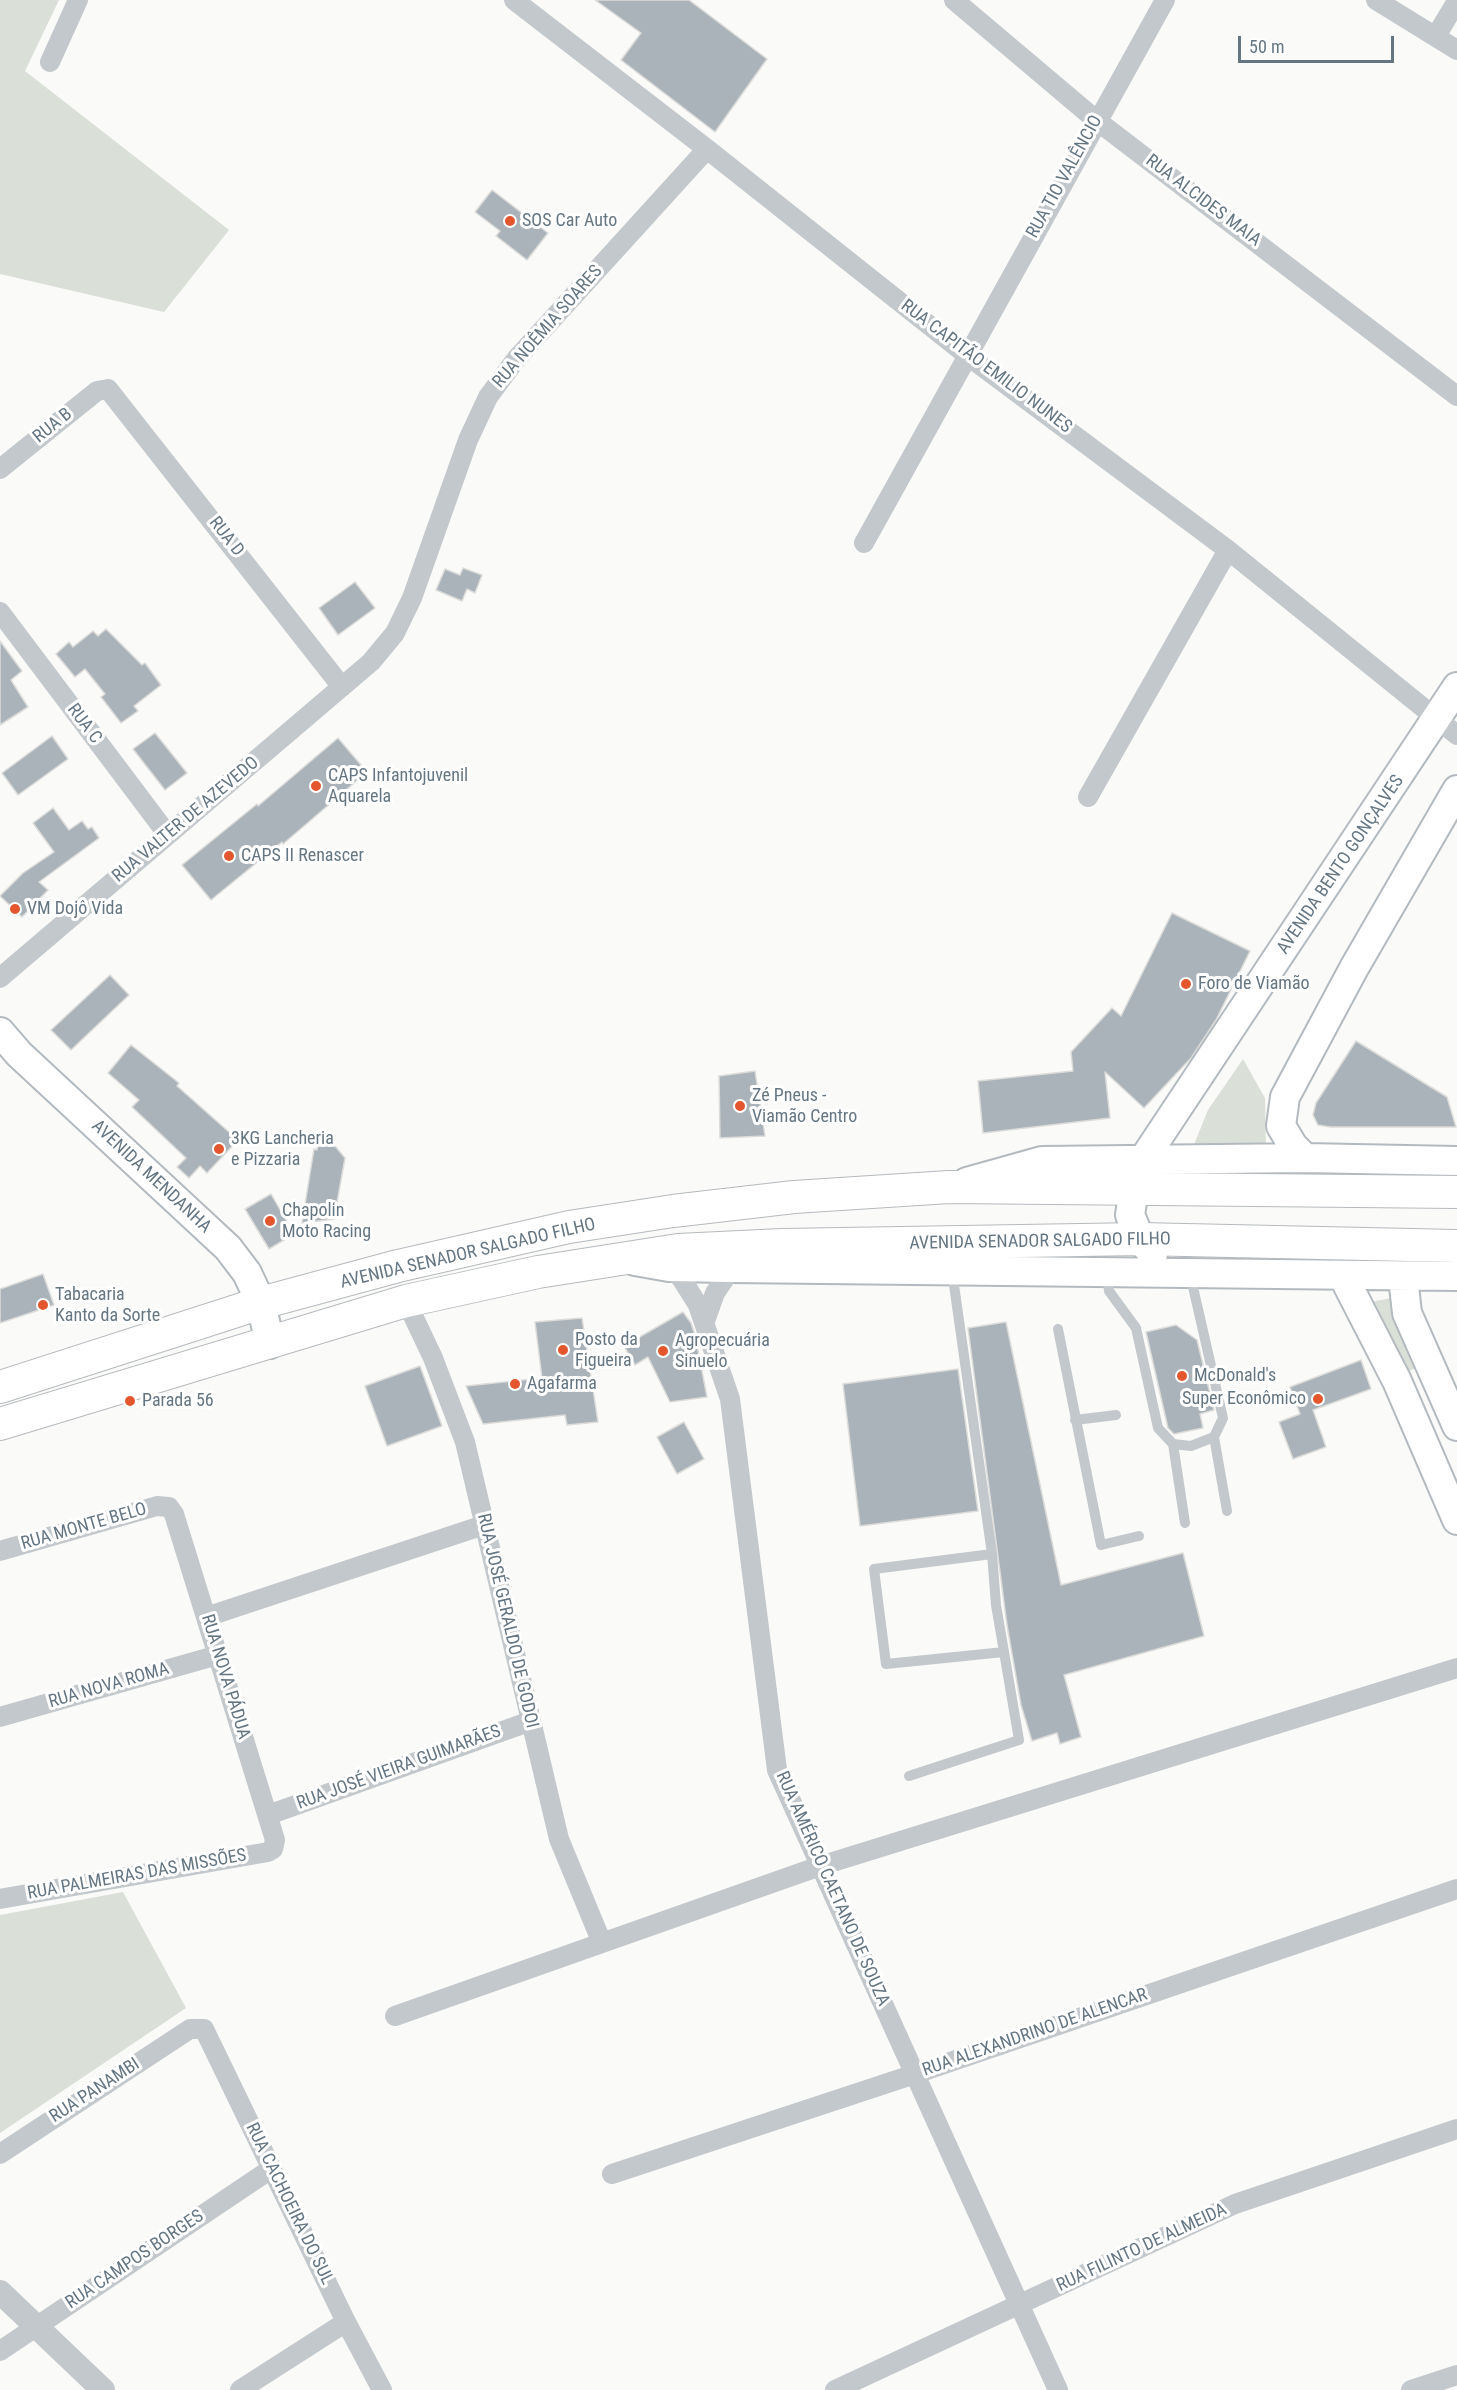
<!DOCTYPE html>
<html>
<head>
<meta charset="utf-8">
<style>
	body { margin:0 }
	#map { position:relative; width:1457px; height:2390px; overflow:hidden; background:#fafaf8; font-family:"Roboto Condensed",sans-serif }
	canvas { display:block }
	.scale { position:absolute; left:1238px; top:36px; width:156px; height:27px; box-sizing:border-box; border:3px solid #657683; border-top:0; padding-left:8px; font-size:18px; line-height:21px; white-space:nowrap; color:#657683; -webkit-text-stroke:4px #fff; paint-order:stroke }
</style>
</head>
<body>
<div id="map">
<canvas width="1457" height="2390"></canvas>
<div class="scale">50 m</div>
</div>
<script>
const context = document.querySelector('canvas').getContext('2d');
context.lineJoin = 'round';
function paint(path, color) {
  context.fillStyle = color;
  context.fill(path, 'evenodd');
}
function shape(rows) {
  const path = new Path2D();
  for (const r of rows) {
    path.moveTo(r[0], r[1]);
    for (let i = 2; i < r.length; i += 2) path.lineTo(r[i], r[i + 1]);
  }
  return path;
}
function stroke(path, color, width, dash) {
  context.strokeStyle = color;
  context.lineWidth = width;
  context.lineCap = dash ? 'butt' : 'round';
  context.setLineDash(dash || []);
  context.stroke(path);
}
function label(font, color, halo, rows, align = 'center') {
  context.font = font + ' "Roboto Condensed",sans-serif';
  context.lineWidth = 6;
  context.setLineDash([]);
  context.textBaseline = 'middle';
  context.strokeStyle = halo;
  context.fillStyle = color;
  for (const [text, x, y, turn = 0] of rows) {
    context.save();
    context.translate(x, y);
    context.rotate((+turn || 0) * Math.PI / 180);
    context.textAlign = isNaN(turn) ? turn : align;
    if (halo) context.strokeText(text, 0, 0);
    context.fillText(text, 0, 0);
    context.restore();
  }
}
paint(shape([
	[0,0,59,0,25,71,229,230,164,312,0,274],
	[1243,1059,1265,1098,1266,1149,1193,1147,1208,1110],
	[1396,1297,1423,1365,1407,1372,1371,1302],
	[123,1892,186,2008,0,2133,0,1915]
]), '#dadfd7');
const building = shape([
	[595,0,689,0,767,59,715,132,621,60,641,33,595,0],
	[492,190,548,233,527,260,496,236,500,231,475,212,492,190],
	[463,568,482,575,475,593,467,589,462,601,436,590,445,569,460,575,463,568],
	[355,582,375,608,338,635,319,608,355,582],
	[106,629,142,665,145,663,161,685,134,706,138,711,121,723,101,697,105,694,85,669,75,677,56,654,69,642,73,647,93,631,98,636,106,629],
	[0,641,22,671,11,680,28,707,0,725,0,641],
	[155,733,187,773,165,790,133,749,155,733],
	[52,736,68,759,18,795,2,773,52,736],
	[338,738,367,772,283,844,282,842,211,900,182,865,257,804,258,806,338,738],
	[53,808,69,830,82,821,88,829,92,827,99,838,39,882,48,890,22,917,0,896,23,873,54,852,33,823,53,808],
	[1172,913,1250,951,1216,1020,1191,1058,1144,1108,1105,1072,1110,1118,983,1133,978,1081,1073,1071,1071,1052,1112,1008,1121,1016,1172,913],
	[110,975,129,995,71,1050,51,1030,110,975],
	[1356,1041,1447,1097,1456,1127,1330,1127,1318,1125,1313,1115,1316,1103,1356,1041],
	[131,1045,179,1083,177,1086,238,1140,207,1173,200,1166,189,1178,177,1167,186,1158,132,1107,139,1100,108,1073,131,1045],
	[755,1071,765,1136,720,1138,719,1076,755,1071],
	[318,1144,335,1146,345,1158,334,1219,302,1223,314,1149,317,1150,318,1144],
	[271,1194,294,1234,269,1249,245,1209,271,1194],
	[43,1274,54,1305,0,1323,0,1289,43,1274],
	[683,1312,691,1323,695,1335,707,1397,670,1402,648,1357,635,1365,624,1346,683,1312],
	[582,1318,598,1422,567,1425,565,1415,483,1424,466,1386,542,1378,535,1322,582,1318],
	[1006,1322,1061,1585,1183,1553,1204,1636,1064,1675,1081,1737,1060,1744,1057,1733,1032,1741,1021,1705,1007,1625,968,1328,1006,1322],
	[1176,1325,1197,1340,1214,1410,1200,1414,1203,1428,1174,1434,1168,1428,1146,1332,1176,1325],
	[1361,1360,1371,1389,1313,1410,1326,1447,1293,1459,1279,1422,1300,1414,1290,1387,1361,1360],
	[420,1366,442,1426,387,1446,365,1386,420,1366],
	[958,1369,978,1511,860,1526,843,1384,958,1369],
	[684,1422,704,1459,677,1474,657,1437,684,1422]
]);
paint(building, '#aab3b9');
stroke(building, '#dcdcda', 1.5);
const secondary = shape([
	[0,1032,19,1054,228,1248,247,1273,261,1303,270,1344],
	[1305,1158,1293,1146,1281,1126,1285,1097,1354,968,1457,790],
	[967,1182,1042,1161,1305,1158,1457,1161],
	[1153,1254,1140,1239,1130,1215,1134,1189,1143,1160,1457,687],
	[635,1261,669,1267,732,1268,1457,1276],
	[1343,1276,1397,1381,1457,1520],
	[1403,1277,1407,1313,1457,1426]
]);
const primary = shape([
	[0,1387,261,1303,398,1266,569,1227,673,1211,794,1197,949,1187,1457,1192],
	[0,1424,406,1301,538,1272,678,1250,782,1245,1140,1239,1457,1246]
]);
stroke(secondary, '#b3babf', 32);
stroke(primary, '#b5babe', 34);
stroke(shape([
	[1107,1274,1109,1291,1136,1328,1158,1428,1173,1444,1191,1446,1214,1437,1223,1418,1190,1274],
	[1058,1329,1101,1545,1139,1536],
	[1075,1420,1116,1415],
	[1214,1437,1227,1511],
	[1173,1444,1185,1523],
	[992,1554,874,1569,886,1664,1004,1652],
	[909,1776,1019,1740,996,1605,992,1554,952,1271]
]), '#c3c8cc', 10);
stroke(shape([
	[514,0,707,149,968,356,1228,550,1457,735],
	[954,0,1096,120,1457,396],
	[1376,0,1457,50],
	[1436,36,1457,1],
	[50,62,78,0],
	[0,469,97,391,108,389,342,687],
	[864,543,1165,0],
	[0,612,168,835],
	[1088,797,1228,550],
	[0,978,371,662,395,633,412,598,468,440,488,397,517,358,707,149],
	[669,1267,681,1278,698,1305,730,1399,777,1770,1058,2390],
	[406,1301,433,1358,465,1442,559,1839,602,1943],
	[705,1321,715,1293,732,1268],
	[0,1551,157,1506,169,1507,174,1514,275,1840,273,1849,268,1852,0,1899],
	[206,1617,484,1525],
	[0,1717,218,1655],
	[268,1815,531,1721],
	[395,2016,820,1866,1457,1668],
	[0,2154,190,2029,204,2029,346,2322,382,2390],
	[612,2174,915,2074,1457,1889],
	[0,2351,271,2169],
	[240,2390,346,2322],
	[835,2390,1235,2204,1457,2129],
	[1411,2390,1457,2375]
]), '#c3c8cc', 20);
stroke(shape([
	[0,2292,103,2390]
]), '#c3c8cc', 24);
stroke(secondary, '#fff', 28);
stroke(primary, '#fff', 32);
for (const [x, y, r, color] of [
	[510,221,6,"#e4572e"],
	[316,786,6,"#e4572e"],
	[229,856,6,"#e4572e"],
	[15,909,6,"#e4572e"],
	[1186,984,6,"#e4572e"],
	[740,1106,6,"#e4572e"],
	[219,1149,6,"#e4572e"],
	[270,1221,6,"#e4572e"],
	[43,1305,6,"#e4572e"],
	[563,1350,6,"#e4572e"],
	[663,1351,6,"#e4572e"],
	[1182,1376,6,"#e4572e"],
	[515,1384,6,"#e4572e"],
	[1318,1399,6,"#e4572e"],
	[130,1401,6,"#e4572e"]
]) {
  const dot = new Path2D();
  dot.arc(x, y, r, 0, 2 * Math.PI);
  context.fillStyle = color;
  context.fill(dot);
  stroke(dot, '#fff', 2);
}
label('18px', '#657683', '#fff', [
	["RUA TIO VALÊNCIO",1065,177,-61],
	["RUA ALCIDES MAIA",1203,201,37],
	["RUA NOÊMIA SOARES",548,327,-49],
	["RUA CAPITÃO EMILIO NUNES",986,367,37],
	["RUA B",53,426,-39],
	["RUA D",226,537,52],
	["RUA C",84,724,53],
	["RUA VALTER DE AZEVEDO",186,820,-40],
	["AVENIDA BENTO GONÇALVES",1341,865,-56],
	["AVENIDA MENDANHA",151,1177,43],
	["AVENIDA SENADOR SALGADO FILHO",1040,1242,-1],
	["AVENIDA SENADOR SALGADO FILHO",468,1254,-13],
	["RUA MONTE BELO",84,1527,-16],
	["RUA JOSÉ GERALDO DE GODOI",507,1621,77],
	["RUA NOVA PÁDUA",225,1677,73],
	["RUA NOVA ROMA",109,1686,-16],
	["RUA JOSÉ VIEIRA GUIMARÃES",399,1768,-20],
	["RUA PALMEIRAS DAS MISSÕES",137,1875,-10],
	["RUA AMÉRICO CAETANO DE SOUZA",832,1889,66],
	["RUA ALEXANDRINO DE ALENCAR",1035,2033,-19],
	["RUA PANAMBI",95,2091,-33],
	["RUA CACHOEIRA DO SUL",289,2204,64],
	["RUA FILINTO DE ALMEIDA",1142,2248,-25],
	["RUA CAMPOS BORGES",135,2260,-34]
]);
label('18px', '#657683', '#fff', [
	["SOS Car Auto",522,221],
	["CAPS Infantojuvenil",328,776],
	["Aquarela",328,797],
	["CAPS II Renascer",241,856],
	["VM Dojô Vida",27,909],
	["Foro de Viamão",1198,984],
	["Zé Pneus -",752,1096],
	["Viamão Centro",752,1117],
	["3KG Lancheria",231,1139],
	["e Pizzaria",231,1160],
	["Chapolin",282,1211],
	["Moto Racing",282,1232],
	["Tabacaria",55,1295],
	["Kanto da Sorte",55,1316],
	["Posto da",575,1340],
	["Figueira",575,1361],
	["Agropecuária",675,1341],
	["Sinuelo",675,1362],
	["McDonald's",1194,1376],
	["Agafarma",527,1384],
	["Super Econômico",1306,1399,"right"],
	["Parada 56",142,1401]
], 'left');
</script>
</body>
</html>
